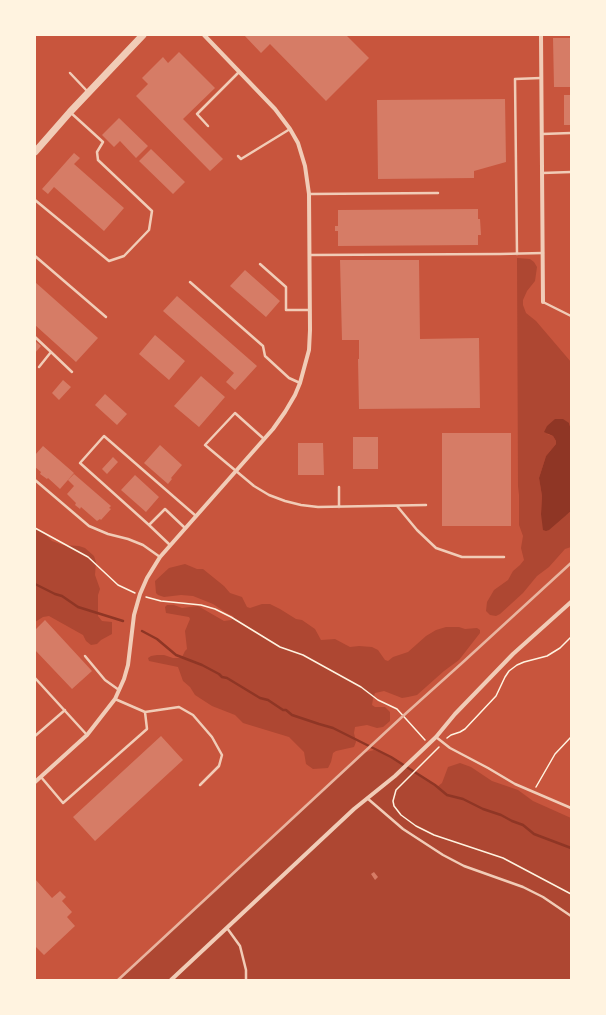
<!DOCTYPE html>
<html>
<head>
<meta charset="utf-8">
<style>
	body { margin:0 }
	#map { position:relative; width:606px; height:1015px; overflow:hidden; background:#c8553d; font-family:"PT Serif",serif }
	canvas { display:block }
	.frame { position:absolute; inset:0; border:36px solid #fff3e0; pointer-events:none }
</style>
</head>
<body>
<div id="map">
<canvas width="606" height="1015"></canvas>
<div class="frame"></div>
</div>
<script>
const context = document.querySelector('canvas').getContext('2d');
context.lineJoin = 'round';
function paint(path, color) {
  context.fillStyle = color;
  context.fill(path, 'evenodd');
}
function shape(rows) {
  const path = new Path2D();
  for (const r of rows) {
    path.moveTo(r[0], r[1]);
    for (let i = 2; i < r.length; i += 2) path.lineTo(r[i], r[i + 1]);
  }
  return path;
}
function stroke(path, color, width, dash) {
  context.strokeStyle = color;
  context.lineWidth = width;
  context.lineCap = dash ? 'butt' : 'round';
  context.setLineDash(dash || []);
  context.stroke(path);
}
paint(shape([
	[517,258,530,259,534,262,537,267,535,281,527,291,523,300,523,305,526,313,536,321,571,362,571,430,569,423,547,434,553,436,556,441,556,444,546,456,539,478,542,496,541,514,566,515,571,511,571,547,565,549,549,567,537,576,523,593,500,614,496,616,490,615,486,611,487,602,494,590,508,580,513,571,520,565,524,560,521,548,523,536,519,525,519,495,518,486],
	[35,529,42,531,52,541,63,545,79,546,85,548,94,556,96,562,95,575,100,589,98,595,98,616,102,621,112,622,112,634,101,640,97,644,91,645,86,641,83,635,49,616,43,617,35,622],
	[185,564,197,569,203,569,224,586,230,593,242,597,247,607,250,608,262,604,270,604,280,609,296,619,302,620,315,629,321,640,335,639,350,647,359,646,372,647,378,650,385,660,388,661,393,657,408,652,426,636,436,630,446,627,459,627,465,629,477,628,480,630,480,633,459,660,444,671,417,695,408,697,402,698,384,691,375,693,373,699,372,705,375,707,385,707,390,712,390,721,383,727,377,728,367,725,355,727,354,733,356,742,354,747,336,751,333,753,331,762,328,768,313,769,306,764,304,752,289,737,243,723,235,715,212,706,195,695,190,687,183,681,178,667,149,661,148,658,151,656,157,655,164,655,173,658,179,658,182,657,185,651,187,649,185,631,190,619,189,617,166,613,165,607,167,605,174,605,182,608,198,606,224,621,231,620,234,618,233,616,225,612,213,604,193,596,181,595,164,597,158,595,156,593,155,581,169,568],
	[374,750,391,757,437,787,442,783,448,767,460,763,471,767,492,781,518,790,533,801,571,818,571,980,118,980,363,753]
]), '#ae4732');
paint(shape([
	[555,419,563,419,569,423,571,430,571,511,549,530,546,531,543,530,541,514,542,496,539,478,546,456,556,444,556,441,553,436,544,432,547,426]
]), '#8f3625');
stroke(shape([
	[35,584,55,594,62,596,78,607,123,621],
	[142,631,157,639,176,655,202,665,219,674,222,677,227,678,260,698,268,700,283,710,286,710,292,715,319,724,333,728,391,757,435,785,447,795,463,799,483,809,501,815,512,821,523,825,534,834,571,848]
]), '#8f3625', 2.5);
paint(shape([
	[244,35,346,35,369,58,326,101,270,44,261,53],
	[553,38,571,38,571,87,554,87],
	[179,52,215,88,183,119,223,159,210,171,136,96,148,84,142,78,163,57,168,63],
	[564,95,571,95,571,125,564,125],
	[505,99,506,162,474,171,474,178,378,179,377,100],
	[119,118,148,146,136,158,120,141,114,147,102,135],
	[151,149,185,182,173,194,139,161],
	[74,153,80,158,74,164,124,208,104,231,54,187,48,194,42,189],
	[478,209,478,219,480,219,481,235,478,235,478,245,338,246,338,231,335,231,335,226,338,226,338,210],
	[340,260,419,260,420,339,479,338,480,408,359,409,358,359,359,359,359,340,342,340],
	[245,270,280,301,266,317,230,286],
	[35,282,98,338,76,362,35,325],
	[177,296,257,366,235,390,226,382,234,373,163,311],
	[155,335,185,361,169,380,139,354],
	[35,341,41,346,35,353],
	[201,376,225,397,199,427,174,406],
	[63,380,71,387,59,400,52,393],
	[105,394,127,414,117,425,95,405],
	[442,433,511,433,511,526,442,526],
	[353,437,378,437,378,469,353,469],
	[298,443,323,443,324,475,298,475],
	[160,445,182,465,171,478,172,479,168,484,144,463],
	[43,446,74,473,60,489,48,478,47,479,40,474,41,472,35,467,35,455],
	[113,457,118,462,107,474,102,469],
	[74,474,111,506,109,508,111,509,101,520,100,519,97,521,81,507,80,509,75,505,76,503,67,494,74,486,68,480],
	[135,475,159,497,146,512,121,490],
	[45,620,92,671,72,689,35,650,35,630],
	[161,736,183,760,95,841,73,817],
	[374,872,378,877,375,880,371,874],
	[35,879,52,898,60,891,66,897,62,901,72,912,67,917,75,926,44,955,35,946]
]), '#d67c66');
stroke(shape([
	[35,528,88,557,118,585,135,593],
	[146,597,161,601,201,605,215,609,231,617,280,647,303,655,361,687,378,700,397,709,425,740],
	[447,738,451,735,460,732,465,729,496,696,505,677,509,671,517,665,524,662,547,656,560,648,571,637],
	[439,747,396,790,393,801,394,806,401,815,416,826,434,835,503,858,571,894],
	[536,787,555,754,571,737]
]), '#fff3e0', 1.5);
stroke(shape([
	[70,73,88,92],
	[208,126,197,114,239,72],
	[542,134,571,133],
	[238,156,241,159,290,129],
	[542,173,571,172],
	[309,194,438,193],
	[35,200,109,261,124,256,149,230,152,211,98,160,97,152,103,142,70,112],
	[517,254,515,79,541,78],
	[310,255,500,254,543,253],
	[35,256,106,317],
	[260,264,286,287,286,310,310,310],
	[190,282,263,346,265,356,289,378,300,383],
	[543,302,571,316],
	[35,337,51,352,39,367],
	[51,352,72,372],
	[264,439,235,413,205,445,254,486,269,495,285,501,301,505,318,507,426,505],
	[35,480,89,526,108,534,128,539,143,545,160,557],
	[339,487,339,507],
	[397,506,417,530,436,548,462,557,504,557],
	[149,525,80,463,104,436,196,516],
	[170,545,149,525,165,509,185,528],
	[85,656,105,680,119,690],
	[35,678,87,735],
	[115,699,145,712,179,707,193,715,212,737,222,755,219,766,200,785],
	[35,736,65,710],
	[436,737,450,748,488,768,515,784,571,808],
	[41,777,63,803,147,729,145,712],
	[367,798,403,829,443,855,464,866,523,887,543,897,571,916],
	[227,928,240,946,246,970,246,980]
]), '#f1ccb7', 2.5);
stroke(shape([
	[541,35,543,302],
	[35,782,87,735,115,699,124,679,128,665,134,615,140,594,147,578,160,557,273,429,285,412,295,395,300,383,309,350,310,330,309,194,305,166,298,143,290,129,275,109,204,35],
	[171,980,354,809,395,776,436,737,455,714,513,654,571,602]
]), '#f1ccb7', 4);
stroke(shape([
	[35,152,70,112,143,35]
]), '#f1ccb7', 7);
stroke(shape([
	[118,980,403,716,462,663,571,563]
]), '#e9b49f', 2.5);
</script>
</body>
</html>
